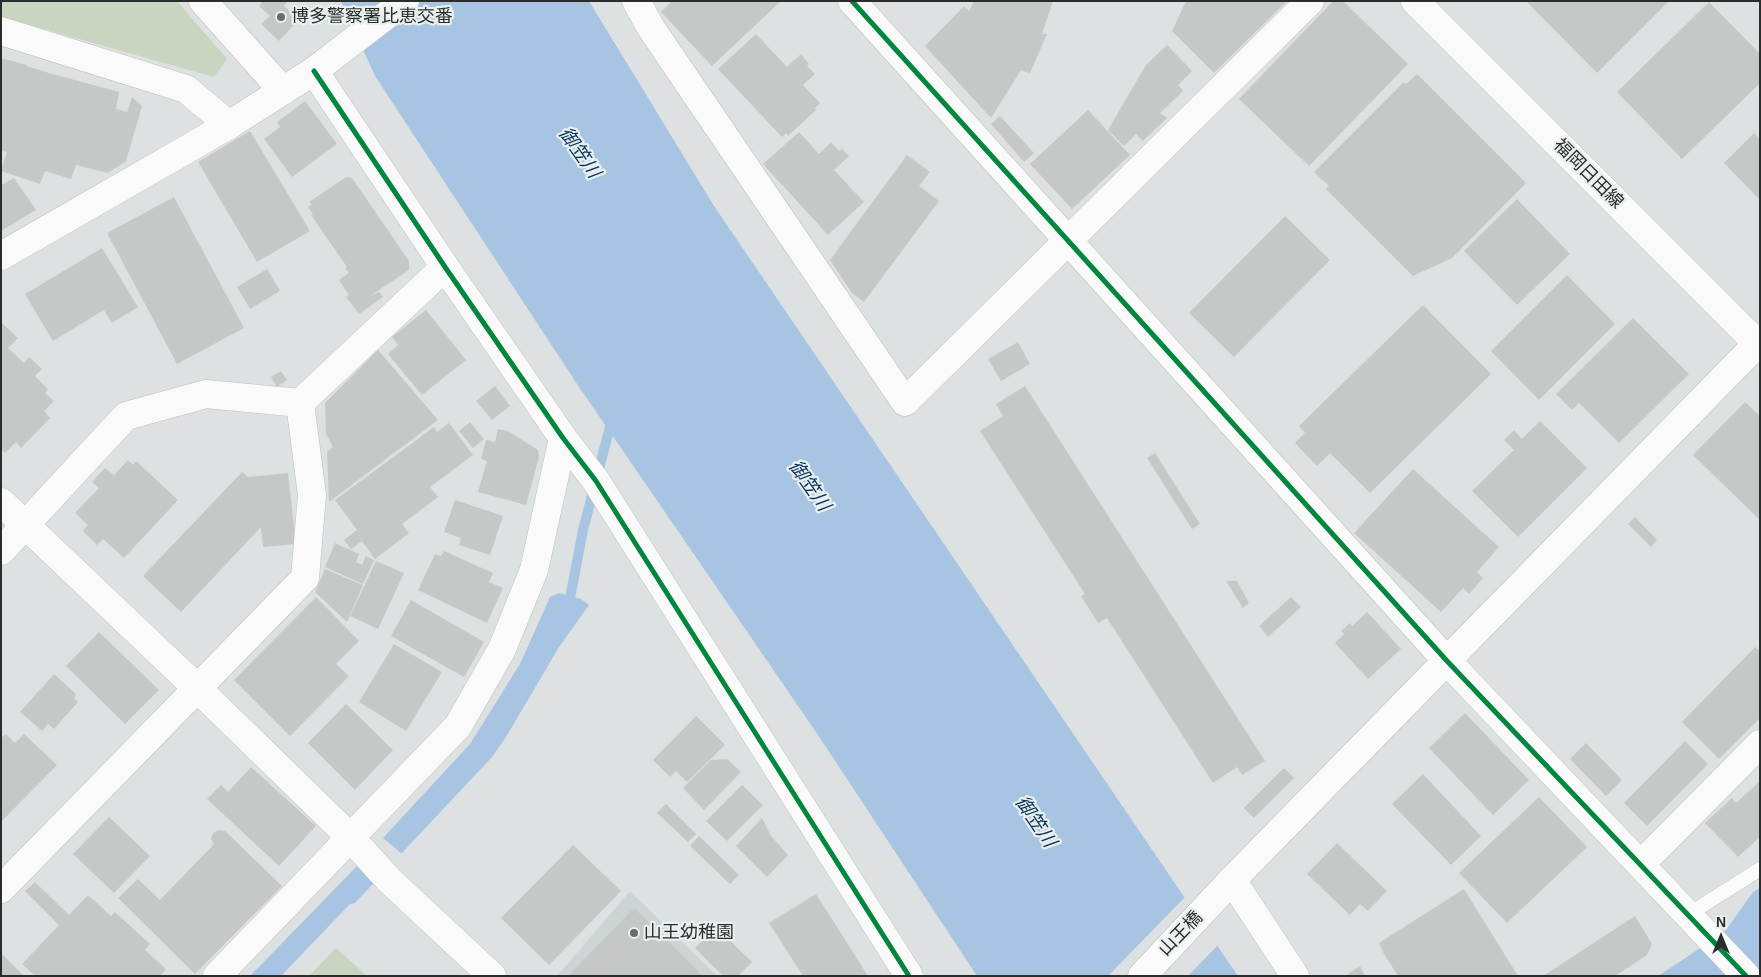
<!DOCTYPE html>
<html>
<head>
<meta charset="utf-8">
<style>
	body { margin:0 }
	#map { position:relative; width:1761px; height:977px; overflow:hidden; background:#dee1e1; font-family:Helvetica,sans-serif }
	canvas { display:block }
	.frame { position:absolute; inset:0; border:2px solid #2b2d2d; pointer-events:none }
	.north { position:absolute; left:1696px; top:912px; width:50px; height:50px; -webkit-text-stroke:4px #eaf0ef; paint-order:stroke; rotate:0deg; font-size:14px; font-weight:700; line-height:20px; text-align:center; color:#2b2d2d }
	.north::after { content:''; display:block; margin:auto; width:18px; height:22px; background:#2b2d2d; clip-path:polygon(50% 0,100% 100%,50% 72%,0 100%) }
</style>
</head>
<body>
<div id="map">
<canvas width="1761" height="977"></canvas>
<div class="frame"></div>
<div class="north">N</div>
</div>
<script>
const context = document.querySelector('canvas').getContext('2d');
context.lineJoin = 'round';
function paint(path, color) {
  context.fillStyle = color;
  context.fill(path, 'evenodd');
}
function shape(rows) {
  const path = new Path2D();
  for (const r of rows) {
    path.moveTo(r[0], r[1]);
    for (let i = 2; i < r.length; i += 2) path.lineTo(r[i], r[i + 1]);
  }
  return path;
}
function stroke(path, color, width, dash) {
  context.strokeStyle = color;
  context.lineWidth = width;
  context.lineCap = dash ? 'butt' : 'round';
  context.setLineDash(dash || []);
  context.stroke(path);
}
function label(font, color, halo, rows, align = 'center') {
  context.font = font + ' Helvetica,"Noto Sans JP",sans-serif';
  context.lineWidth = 4.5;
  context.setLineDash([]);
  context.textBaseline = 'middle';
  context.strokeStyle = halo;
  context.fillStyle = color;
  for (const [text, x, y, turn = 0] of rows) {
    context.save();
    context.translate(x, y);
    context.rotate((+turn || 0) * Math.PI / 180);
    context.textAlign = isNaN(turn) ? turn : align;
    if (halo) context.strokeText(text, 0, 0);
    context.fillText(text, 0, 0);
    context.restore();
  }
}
paint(shape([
	[630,891,717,976,557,976]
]), '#ccd4d4');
paint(shape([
	[1,1,177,1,227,59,214,77,1,17],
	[336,948,367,976,309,976]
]), '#c9d4c1');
paint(shape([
	[341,1,589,1,714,206,1238,976,977,976,818,735,577,384,375,76],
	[559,593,581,599,589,605,559,647,506,737,492,757,355,903,350,904,281,976,250,976,357,866,470,744,520,664,550,597],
	[1760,888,1760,976,1658,976,1690,955,1726,930,1753,892]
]), '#a7c4e2');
paint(shape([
	[382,837,402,854,374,883,357,866],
	[1187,895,1220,943,1188,976,1108,976]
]), '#dee1e1');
stroke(shape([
	[564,608,570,598,583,530,612,419]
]), '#a7c4e2', 10);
paint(shape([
	[263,1,288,1,284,6,299,20,279,41,261,24,270,16,259,6],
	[672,1,781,1,712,66,661,12],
	[974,1,1053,1,1042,34,1047,34,1030,73,1021,70,991,118,925,46,964,6,969,11],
	[1186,1,1287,1,1214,73,1172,31],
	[1333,1,1343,1,1408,64,1309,166,1239,99],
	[1526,1,1669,1,1597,73],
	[1709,2,1760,54,1760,83,1682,159,1617,92],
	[756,34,787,67,801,54,809,64,807,66,815,74,803,85,820,103,815,108,816,110,788,136,786,133,782,137,718,69],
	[1167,45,1192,71,1178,85,1183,91,1160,113,1167,118,1143,141,1136,134,1124,146,1108,130,1146,65],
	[1,58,27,65,27,66,49,73,119,92,116,109,127,112,132,97,142,106,126,161,108,173,76,165,71,179,45,171,40,184,1,171,7,152,1,150],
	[1417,74,1526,183,1452,258,1413,276,1326,189,1329,186,1314,172,1404,82,1406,84],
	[305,101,337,144,292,177,264,139,280,127,277,122],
	[1088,110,1130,155,1072,209,1030,164],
	[1000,116,1034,153,1024,162,991,124],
	[250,131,310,231,257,262,198,162],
	[799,132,819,154,831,142,839,151,842,149,849,156,834,170,864,202,828,235,763,164],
	[1754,133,1760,139,1760,200,1724,163],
	[907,155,930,172,919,186,939,201,864,302,852,293,830,260],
	[346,177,352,178,409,261,409,270,370,296,379,292,383,297,359,314,346,297,349,295,339,280,349,273,345,268,347,267,311,215,313,214,308,207,312,204,309,202],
	[14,178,36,210,1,231,1,185],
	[174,197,244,328,177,364,107,233],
	[1517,199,1570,254,1517,305,1464,251],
	[1285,216,1330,260,1234,357,1189,313],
	[102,248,138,307,112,323,104,310,53,341,25,294],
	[267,269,280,291,250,309,237,287],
	[1567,275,1615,324,1539,400,1491,351],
	[1423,305,1491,374,1370,493,1330,453,1317,466,1295,443,1305,433,1299,426],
	[426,310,466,360,422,395,388,354,398,345,392,337],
	[1633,318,1689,374,1619,443,1579,403,1572,410,1556,394],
	[1,322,18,338,8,348,24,363,29,357,42,369,35,376,48,389,45,393,54,401,44,411,50,418,21,448,16,442,5,453,1,449],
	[1018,342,1030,364,1001,381,988,359],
	[378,350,438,420,329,502,327,452,333,447,326,434,325,403],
	[281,371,287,380,277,387,271,377],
	[495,386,510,406,492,420,476,401],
	[1025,386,1265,761,1242,775,1237,767,1213,783,1107,618,1098,623,1081,596,1085,594,980,431,1003,416,996,404],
	[1745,402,1760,416,1760,520,1693,455],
	[1540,421,1587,468,1518,537,1472,491,1514,450,1504,440,1514,430,1522,439],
	[470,422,484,439,473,448,459,431],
	[449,423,473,455,430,487,438,497,402,524,409,533,375,559,362,541,351,549,344,540,357,530,335,500,434,427,437,432],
	[498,429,508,431,538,450,539,457,526,505,478,492,487,461,481,459,486,440,495,442],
	[1155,453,1200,524,1192,529,1147,458],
	[128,460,133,465,136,461,178,500,124,558,103,539,97,545,83,531,88,525,75,513,99,488,92,482,105,468,114,475],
	[1413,469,1499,547,1477,572,1483,578,1469,594,1463,588,1441,612,1354,533],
	[242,472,248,477,288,473,296,544,263,547,261,527,181,612,143,576],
	[455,500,503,516,490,555,459,545,461,538,444,532],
	[1635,517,1657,540,1651,547,1628,524],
	[335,543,359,554,356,562,362,565,366,556,374,560,363,584,325,567],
	[444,551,493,573,489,582,503,588,487,623,418,590,435,554,441,556],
	[376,561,404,573,378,629,350,616],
	[325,569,363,585,347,622,315,592],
	[1226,581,1237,581,1249,603,1243,608],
	[316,597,359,641,336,664,349,676,290,736,234,680],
	[1291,597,1301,607,1268,637,1259,626],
	[411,600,484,642,464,677,391,636],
	[1367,612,1401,649,1368,679,1335,643,1344,634,1341,631,1350,623,1352,626],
	[99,632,159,690,125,724,66,666],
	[394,644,442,672,406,731,359,702],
	[1755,647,1760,651,1760,718,1719,759,1682,722],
	[54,674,76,694,74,698,78,702,54,729,48,724,42,731,20,712],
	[346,704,393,750,355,790,308,743],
	[1465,713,1529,780,1493,815,1429,748],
	[696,716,725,745,687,782,676,771,670,777,653,760],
	[6,734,15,743,24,734,57,765,1,822,1,738],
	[1685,741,1708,764,1647,826,1624,803],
	[1586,743,1622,780,1606,796,1570,759],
	[727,759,741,772,704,810,683,788,711,760],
	[251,767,316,826,279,866,207,799,221,785,228,792],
	[1284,768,1294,778,1254,818,1244,808],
	[1423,774,1481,836,1451,865,1392,804],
	[1760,781,1760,837,1738,857,1705,823,1732,798,1736,803],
	[742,785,763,805,727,841,706,821],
	[1539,797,1587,847,1507,923,1459,873],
	[666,804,696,834,688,842,657,813],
	[109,817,150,856,114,893,73,854],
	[762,818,771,836,788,855,767,877,736,846],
	[218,830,225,831,282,886,195,974,118,898,138,879,160,900,214,844,211,839,213,833],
	[699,836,739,875,730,884,690,846],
	[1337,843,1387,891,1368,911,1360,904,1350,915,1307,874],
	[573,845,621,891,549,965,501,918],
	[35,882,69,915,88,895,111,916,115,912,150,944,145,950,166,969,160,976,35,976,22,964,59,925,25,891],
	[1464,889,1518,976,1398,976,1384,954,1379,943],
	[816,894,868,976,803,976,769,923],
	[634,908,682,955,703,976,568,976],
	[1635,916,1652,944,1647,955,1615,976,1543,976],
	[716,927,752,962,738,976,723,976,695,948],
	[1,953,24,976,1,976],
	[1360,966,1365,976,1346,976,1351,972]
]), '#c6c8c7');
const service = shape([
	[1689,914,1760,869]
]);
const minor = shape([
	[636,1,651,28,905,402,1310,1],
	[852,1,1447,661,1746,976],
	[1,31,186,89,229,125],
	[300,403,445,267],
	[563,438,596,481,909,976],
	[1,551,126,416,206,394,300,403,312,495,305,578,1,889],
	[1641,864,1760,744],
	[1232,880,1295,976]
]);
const tertiary = shape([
	[203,1,283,91],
	[1,256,229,125,314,71,405,1],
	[1,502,197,688,350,837,389,880,492,976],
	[217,976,458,726,502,649,534,570,563,438,445,267,314,71],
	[1142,976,1232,880,1760,341]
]);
const secondary = shape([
	[1415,1,1760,346]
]);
stroke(service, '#bdbfbf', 15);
stroke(minor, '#bdbfbf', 29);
stroke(tertiary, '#bdbfbf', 29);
stroke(secondary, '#bdbfbf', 29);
stroke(service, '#fafafa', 14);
stroke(minor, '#fafafa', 28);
stroke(tertiary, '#fafafa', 28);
stroke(secondary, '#fafafa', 28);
stroke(shape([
	[852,1,1447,661,1746,976],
	[314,71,445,267,563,438,596,481,909,976]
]), '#00873e', 5);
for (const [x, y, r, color] of [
	[281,17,5,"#6a6c6c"],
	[634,933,5,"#6a6c6c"]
]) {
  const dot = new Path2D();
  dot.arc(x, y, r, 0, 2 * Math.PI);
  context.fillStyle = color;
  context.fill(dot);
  stroke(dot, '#eaf0ef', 2);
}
label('18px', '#2b2d2d', '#eaf0ef', [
	["博多警察署比恵交番",291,17],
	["山王幼稚園",644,933]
], 'left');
label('18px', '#2b2d2d', '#eaf0ef', [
	["福岡日田線",1588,174,45],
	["山王橋",1181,934,-46]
]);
label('italic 19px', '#07335c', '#eaf0ef', [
	["御笠川",579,153,55],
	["御笠川",809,486,55],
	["御笠川",1035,822,56]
]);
</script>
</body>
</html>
